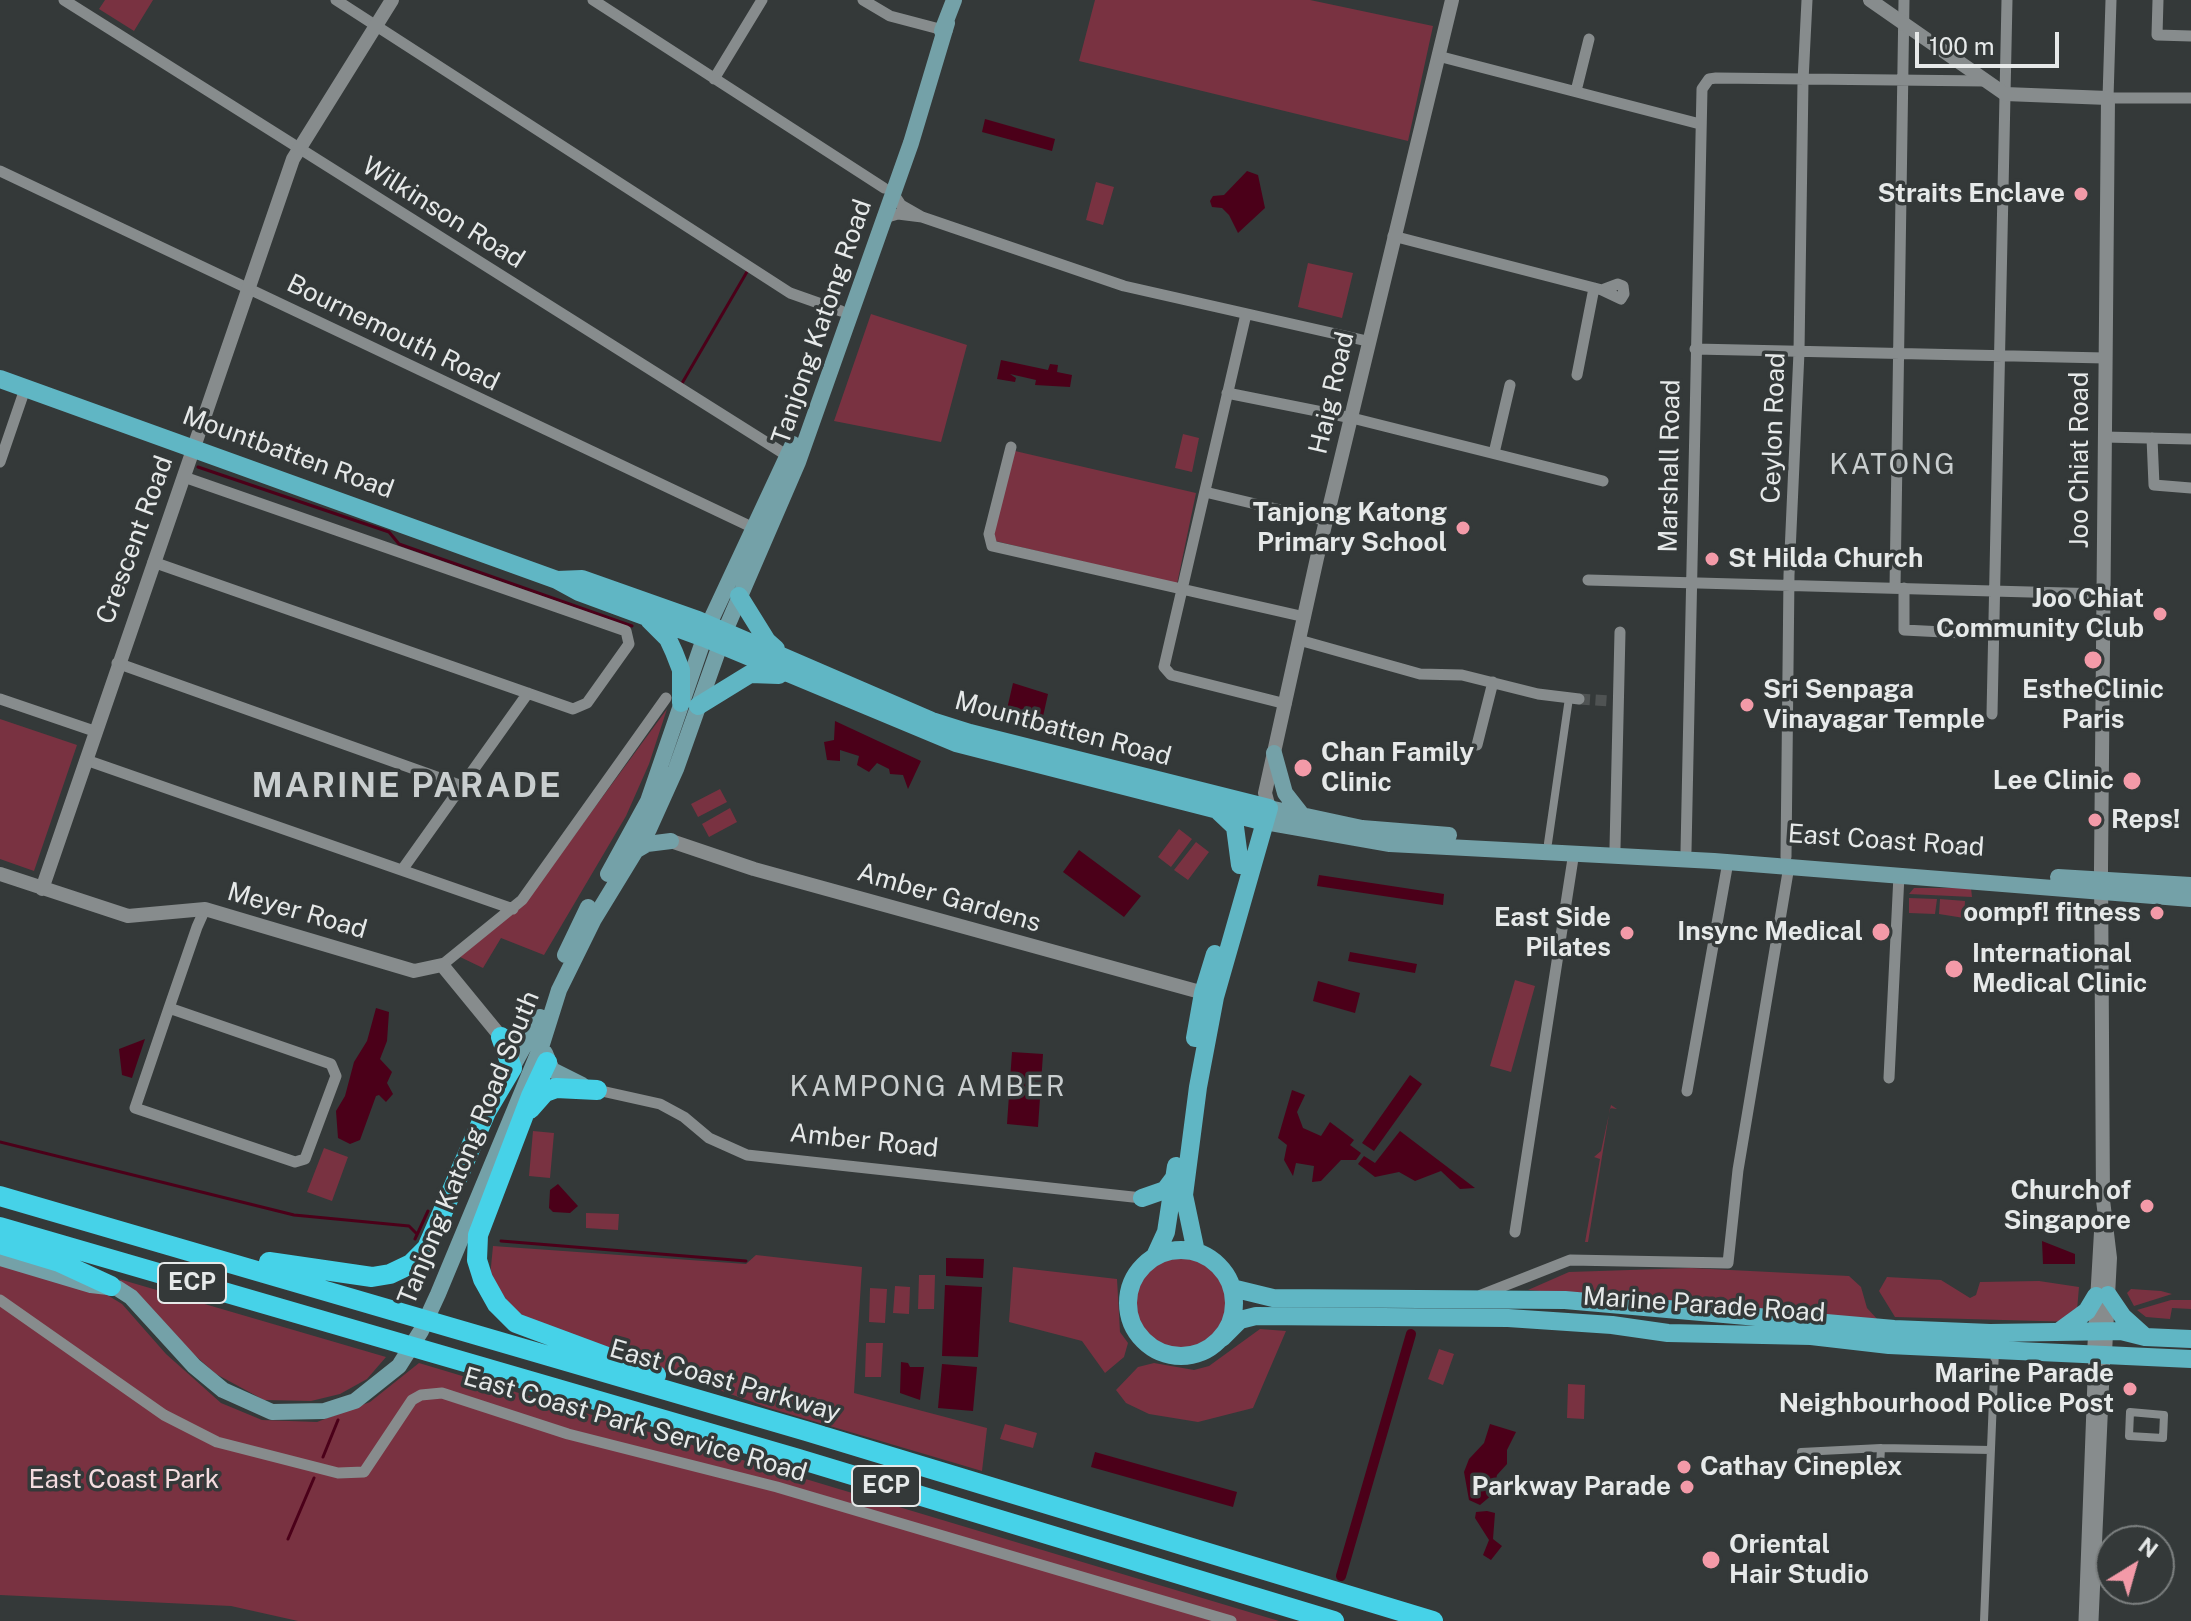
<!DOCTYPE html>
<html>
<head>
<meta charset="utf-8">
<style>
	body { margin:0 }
	#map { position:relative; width:2191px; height:1621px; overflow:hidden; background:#343939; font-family:"Public Sans",sans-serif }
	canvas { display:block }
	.north { position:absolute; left:2095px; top:1525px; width:80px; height:80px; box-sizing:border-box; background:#343939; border:2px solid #7b7f7f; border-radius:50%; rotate:37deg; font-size:22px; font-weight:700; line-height:32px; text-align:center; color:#e6e9e9 }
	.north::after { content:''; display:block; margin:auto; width:28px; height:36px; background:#f39aa8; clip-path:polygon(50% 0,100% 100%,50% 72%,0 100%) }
	.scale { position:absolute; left:1915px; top:32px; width:144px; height:36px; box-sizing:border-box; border:4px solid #e6e9e9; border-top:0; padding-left:10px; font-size:24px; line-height:28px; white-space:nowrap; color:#e6e9e9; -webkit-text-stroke:6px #343939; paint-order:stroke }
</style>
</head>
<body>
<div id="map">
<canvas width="2191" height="1621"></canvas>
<div class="north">N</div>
<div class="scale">100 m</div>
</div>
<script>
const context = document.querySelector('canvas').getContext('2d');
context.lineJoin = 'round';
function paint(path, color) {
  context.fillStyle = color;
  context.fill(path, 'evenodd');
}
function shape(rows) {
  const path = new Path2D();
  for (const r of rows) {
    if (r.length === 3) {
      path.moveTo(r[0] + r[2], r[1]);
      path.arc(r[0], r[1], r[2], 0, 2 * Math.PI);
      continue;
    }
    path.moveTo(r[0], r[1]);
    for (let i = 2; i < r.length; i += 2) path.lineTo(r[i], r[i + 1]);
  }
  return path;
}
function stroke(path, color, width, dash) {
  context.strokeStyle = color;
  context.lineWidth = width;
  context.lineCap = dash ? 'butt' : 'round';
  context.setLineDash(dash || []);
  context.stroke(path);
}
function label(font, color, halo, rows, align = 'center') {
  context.font = font + ' "Public Sans",sans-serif';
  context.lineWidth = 7;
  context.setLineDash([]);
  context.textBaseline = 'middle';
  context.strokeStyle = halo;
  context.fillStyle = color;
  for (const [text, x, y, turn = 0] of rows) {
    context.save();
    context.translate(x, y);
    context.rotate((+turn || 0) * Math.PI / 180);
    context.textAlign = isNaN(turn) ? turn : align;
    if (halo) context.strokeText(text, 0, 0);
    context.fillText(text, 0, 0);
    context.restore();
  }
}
paint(shape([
	[105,0,153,0,134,31,99,9],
	[1095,0,1310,0,1433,26,1408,141,1079,61],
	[1096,182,1114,187,1103,225,1086,220],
	[1308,263,1353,273,1342,318,1298,307],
	[871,314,967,345,941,442,834,421],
	[1183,434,1199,438,1192,472,1175,468],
	[1015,451,1196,493,1177,584,991,540],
	[667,709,649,764,626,816,544,955,501,938,483,968,458,956,529,897],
	[0,719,77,745,34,871,0,859],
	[720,789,727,802,698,817,691,804],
	[730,808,737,822,709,837,702,824],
	[1179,829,1192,839,1171,867,1158,857],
	[1196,842,1209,852,1188,880,1174,870],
	[1914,888,1971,888,1972,897,1909,894],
	[1909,898,1937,899,1935,914,1909,913],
	[1940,899,1965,901,1964,918,1939,914],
	[1515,980,1535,986,1511,1072,1490,1066],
	[1611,1105,1617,1109,1610,1108,1588,1242,1585,1242,1600,1159,1594,1157,1601,1151],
	[533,1131,554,1133,550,1178,529,1176],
	[324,1148,348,1157,332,1201,307,1192],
	[586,1213,619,1214,618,1230,586,1228],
	[493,1246,746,1264,756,1255,862,1267,854,1393,987,1428,982,1471,769,1408,520,1318,490,1277],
	[0,1252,86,1282,122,1304,166,1354,221,1403,262,1420,317,1422,370,1402,419,1363,1279,1621,298,1621,231,1606,0,1595],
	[1181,1303,45],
	[1013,1267,1117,1279,1120,1332,1128,1343,1124,1357,1105,1373,1082,1341,1009,1322],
	[1691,1268,1849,1276,1861,1287,1867,1308,1878,1320,1528,1290,1569,1272],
	[919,1275,935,1275,934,1309,918,1309],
	[1887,1277,1941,1280,1970,1298,1976,1295,1980,1282,2039,1281,2079,1287,2076,1322,1895,1317,1879,1291],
	[119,1279,386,1357,367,1379,340,1394,311,1401,264,1400,216,1374,172,1335],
	[895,1286,910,1287,909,1314,893,1313],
	[870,1288,887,1289,885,1323,869,1322],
	[2131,1289,2161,1291,2172,1294,2134,1306,2127,1293],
	[2171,1300,2191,1300,2191,1309,2172,1308,2170,1319,2146,1317,2137,1310],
	[1260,1329,1286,1331,1253,1408,1198,1422,1149,1414,1126,1403,1116,1390,1138,1367,1154,1363,1194,1370,1209,1366],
	[866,1343,883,1343,881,1377,865,1377],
	[1439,1349,1454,1354,1443,1385,1428,1379],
	[1568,1384,1585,1385,1584,1419,1567,1418],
	[1005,1424,1037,1433,1033,1448,1000,1439]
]), '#793241');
paint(shape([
	[985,119,1055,139,1052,151,982,132],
	[1247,171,1258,175,1265,208,1238,233,1229,215,1222,208,1212,207,1210,201,1213,196,1224,195],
	[1001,360,1048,370,1050,364,1058,365,1057,372,1072,375,1070,387,1035,385,1036,380,1010,374,1016,378,1015,382,997,379],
	[1013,683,1048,694,1042,721,1007,709],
	[835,721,921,761,908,789,903,775,890,774,889,769,877,763,869,772,857,765,859,756,840,750,840,761,827,760,824,742,834,740],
	[1079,850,1141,896,1124,917,1063,872],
	[1319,875,1444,894,1443,905,1317,886],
	[1350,952,1417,964,1415,973,1348,961],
	[1318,981,1360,993,1355,1013,1313,1001],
	[376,1008,389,1012,387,1041,380,1059,392,1072,387,1083,393,1094,386,1102,379,1095,376,1096,360,1140,350,1144,338,1138,336,1111,345,1096,354,1062,367,1041],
	[145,1039,132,1078,122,1075,119,1049],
	[1012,1052,1043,1054,1038,1127,1007,1124],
	[1410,1075,1422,1084,1374,1151,1362,1143],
	[1292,1090,1305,1095,1297,1112,1303,1128,1321,1136,1330,1122,1354,1140,1350,1145,1361,1153,1356,1160,1341,1160,1321,1181,1312,1182,1314,1166,1296,1163,1293,1176,1284,1160,1287,1145,1278,1138],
	[1400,1131,1475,1188,1460,1189,1441,1171,1415,1181,1399,1172,1375,1177,1358,1164,1364,1156,1375,1163],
	[558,1184,578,1206,570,1213,553,1212,549,1208,550,1190],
	[2042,1241,2075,1254,2075,1264,2043,1264],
	[946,1258,984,1259,983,1278,946,1276],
	[945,1285,982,1287,978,1357,942,1356],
	[901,1362,908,1363,910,1367,924,1367,920,1400,900,1393],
	[942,1364,977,1367,973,1411,938,1408],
	[1490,1424,1516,1432,1507,1450,1507,1464,1497,1475,1493,1494,1480,1505,1469,1500,1464,1472,1469,1459,1484,1443],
	[1095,1452,1237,1492,1233,1507,1091,1467],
	[1487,1511,1495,1513,1493,1539,1502,1546,1491,1560,1483,1555,1489,1540,1475,1518,1476,1512]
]), '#4b0019');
stroke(shape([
	[681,385,748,270],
	[198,467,389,532,399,544,632,626],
	[0,1142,294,1215,409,1226,417,1234],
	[415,1239,428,1211],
	[501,1241,746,1261],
	[323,1457,338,1420],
	[288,1539,314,1478]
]), '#4b0019', 3);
stroke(shape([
	[1341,1576,1411,1334]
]), '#4b0019', 10);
stroke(shape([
	[1579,699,1610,701]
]), '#4f5353', 11, [11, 5.5]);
stroke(shape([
	[1548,843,1569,698],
	[2130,1412,2164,1415,2163,1438,2129,1436,2130,1412],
	[1801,1452,1881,1448,1991,1450],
	[1856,1465,1880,1466,1881,1448],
	[1984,1621,1995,1350]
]), '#878c8d', 8);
stroke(shape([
	[64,0,791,458],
	[336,0,790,293,841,311],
	[593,0,884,188],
	[863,0,890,16,947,31],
	[2111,0,2108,98,2191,98],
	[2158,0,2157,35,2191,36],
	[1438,56,1700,124],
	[714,79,762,0],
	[1576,91,1589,39],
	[0,171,760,531],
	[893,193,901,205,922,217,1124,286,1367,341],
	[884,218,898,214,922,217],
	[1393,236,1602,290,1621,299,1624,294,1623,286,1618,284,1602,290],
	[1246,314,1164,667,1171,675,1286,704],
	[1695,349,2105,358],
	[1577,375,1594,288],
	[1227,393,1352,418,1603,481],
	[2104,437,2191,439],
	[2152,438,2154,485,2191,488],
	[1011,447,989,534,992,546,1305,617],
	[1494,453,1510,385],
	[0,462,25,389],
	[1205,492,1327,521],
	[153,562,573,709,587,703,629,644,626,631,184,477],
	[1588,580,2103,594],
	[1895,588,1904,0],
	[1904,588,1904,630,1983,634],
	[1299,640,1420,674,1462,675,1538,694,1579,699],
	[117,663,462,786],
	[0,699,94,731],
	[1992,714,2007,0],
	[1477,745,1493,682],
	[86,760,513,909],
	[1615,848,1620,632],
	[1686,851,1702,89,1709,79,1716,78,1985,81],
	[1786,857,1789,575,1799,352,1803,81,1807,0],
	[402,870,528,693],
	[442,965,522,900,666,698],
	[169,1008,331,1064,336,1076,305,1159,295,1162,135,1108,169,1008,197,927,205,909],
	[1889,1078,1899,875],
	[597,1090,660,1104,684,1117,709,1138,747,1155,1142,1198],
	[1687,1091,1728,862],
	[1515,1232,1574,852],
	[1481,1295,1570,1260,1728,1263,1738,1170,1789,866],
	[0,1300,164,1415,217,1442,338,1473,364,1472,412,1400,421,1395,442,1393,568,1434,777,1487,1231,1621],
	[2084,1621,2094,1353],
	[2093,1621,2105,1353]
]), '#878c8d', 11);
stroke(shape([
	[1870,0,2005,94,2108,98,2101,869,2103,1200,2110,1258,2105,1353],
	[1269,808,1265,793,1317,558,1452,0],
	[671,841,754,869,1211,995],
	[0,874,128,916,205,909,414,971,442,965,501,1037,532,1037],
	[42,889,293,159,392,0],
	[2094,1353,2101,1232]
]), '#878c8d', 14);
stroke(shape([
	[942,31,954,0],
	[1274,753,1285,793,1303,816],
	[1269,808,1362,828,1449,835],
	[1265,822,1390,844,1714,861,2191,899],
	[635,851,647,844,671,841],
	[608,874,648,801,709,624,793,444],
	[2058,877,2191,885],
	[565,955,588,907],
	[545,1053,552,1070,582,1085],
	[512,1068,540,1017],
	[0,1258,91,1285,117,1288,131,1297,194,1366,223,1390,272,1412,324,1411,355,1401,399,1366,421,1331,438,1294,542,1044,559,990,594,919,649,829,676,769,725,631,798,462,911,143,947,23]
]), '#74a1a8', 16);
stroke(shape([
	[0,379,557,580,579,592,704,638,956,743,1265,822],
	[557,580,582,579,698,620,932,721,970,733,1269,808,1215,997,1198,1087,1184,1195,1196,1252],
	[739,596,767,641,776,649],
	[649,620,668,639,674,652,681,670,681,703],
	[698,706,750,674,779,675],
	[1217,810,1235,827,1240,865],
	[1195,1038,1203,993,1215,954],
	[1142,1198,1165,1190,1174,1178],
	[1181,1303,53],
	[1155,1256,1166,1232,1176,1166],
	[1232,1288,1273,1298,1565,1300,1894,1329,1990,1333,2121,1331,2145,1337,2191,1339],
	[2108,1295,2123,1317,2143,1335],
	[2061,1330,2087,1311,2096,1296],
	[1222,1338,1240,1320,1256,1316,1508,1318,1612,1325,1668,1333,1811,1336,1889,1345,2191,1359]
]), '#60b6c4', 18);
stroke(shape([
	[547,1062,531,1096,478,1235,477,1260,483,1279,497,1304,516,1323,656,1375],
	[530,1109,545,1092,556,1088,597,1090],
	[0,1196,806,1431,1433,1621],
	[0,1227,799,1459,1334,1621],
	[0,1244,59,1262,111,1286],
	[269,1262,372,1277,390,1274,411,1264,427,1248,486,1112,512,1068,501,1037]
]), '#46d2e8', 20);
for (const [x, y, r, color] of [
	[2081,194,8,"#f39aa8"],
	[1463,528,8,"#f39aa8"],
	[1712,559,8,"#f39aa8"],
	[2160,614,8,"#f39aa8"],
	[2093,660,10,"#f39aa8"],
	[1747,705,8,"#f39aa8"],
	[1303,768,10,"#f39aa8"],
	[2132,781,10,"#f39aa8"],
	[2095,820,8,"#f39aa8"],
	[2157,913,8,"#f39aa8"],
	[1881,932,10,"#f39aa8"],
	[1627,933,8,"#f39aa8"],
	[1954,969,10,"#f39aa8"],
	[2147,1206,8,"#f39aa8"],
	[2130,1389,8,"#f39aa8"],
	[1684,1467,8,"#f39aa8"],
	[1687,1487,8,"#f39aa8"],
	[1711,1560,10,"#f39aa8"]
]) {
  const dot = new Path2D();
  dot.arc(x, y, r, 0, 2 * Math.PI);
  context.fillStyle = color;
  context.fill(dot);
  stroke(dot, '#343939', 3);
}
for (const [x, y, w] of [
	[192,1283,68],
	[886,1486,68]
]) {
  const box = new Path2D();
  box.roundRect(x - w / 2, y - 20, w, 40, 6);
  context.fillStyle = '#343939';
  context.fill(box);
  stroke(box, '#e6e9e9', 2);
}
label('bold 24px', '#e6e9e9', null, [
	["ECP",192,1283],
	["ECP",886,1486]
]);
label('bold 26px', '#e6e9e9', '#343939', [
	["Straits Enclave",2065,194],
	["Tanjong Katong",1447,513],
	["Primary School",1447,543],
	["St Hilda Church",1728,559,"left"],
	["Joo Chiat",2144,599],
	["Community Club",2144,629],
	["Sri Senpaga",1763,690,"left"],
	["Vinayagar Temple",1763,720,"left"],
	["EstheClinic",2093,690,"center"],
	["Paris",2093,720,"center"],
	["Chan Family",1321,753,"left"],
	["Clinic",1321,783,"left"],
	["Lee Clinic",2114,781],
	["Reps!",2111,820,"left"],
	["oompf! fitness",2141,913],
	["East Side",1611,918],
	["Pilates",1611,948],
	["Insync Medical",1863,932],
	["International",1972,954,"left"],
	["Medical Clinic",1972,984,"left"],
	["Church of",2131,1191],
	["Singapore",2131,1221],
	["Marine Parade",2114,1374],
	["Neighbourhood Police Post",2114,1404],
	["Cathay Cineplex",1700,1467,"left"],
	["Parkway Parade",1671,1487],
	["Oriental",1729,1545,"left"],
	["Hair Studio",1729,1575,"left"]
], 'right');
label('26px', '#e6e9e9', '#343939', [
	["Wilkinson Road",443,213,32],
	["Tanjong Katong Road",822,322,-71],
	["Bournemouth Road",393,333,26],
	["Haig Road",1332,393,-77],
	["Ceylon Road",1774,428,-88],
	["Mountbatten Road",288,453,20],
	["Joo Chiat Road",2080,460,-90],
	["Marshall Road",1670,466,-89],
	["Crescent Road",135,540,-70],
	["Mountbatten Road",1063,729,15],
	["East Coast Road",1886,841,4],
	["Amber Gardens",949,898,16],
	["Meyer Road",297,911,16],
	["Amber Road",864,1141,6],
	["Tanjong Katong Road South",469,1148,-68],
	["Marine Parade Road",1704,1305,4],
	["East Coast Parkway",725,1381,16],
	["East Coast Park Service Road",635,1425,16]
]);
label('26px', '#f4dcdf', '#343939', [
	["East Coast Park",124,1480]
]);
context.letterSpacing = '2px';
label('28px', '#c9cecf', '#343939', [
	["KATONG",1893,465],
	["KAMPONG AMBER",928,1087]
]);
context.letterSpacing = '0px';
context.letterSpacing = '2px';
label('bold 34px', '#c9cecf', '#343939', [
	["MARINE PARADE",407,787]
]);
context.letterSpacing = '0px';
</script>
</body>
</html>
